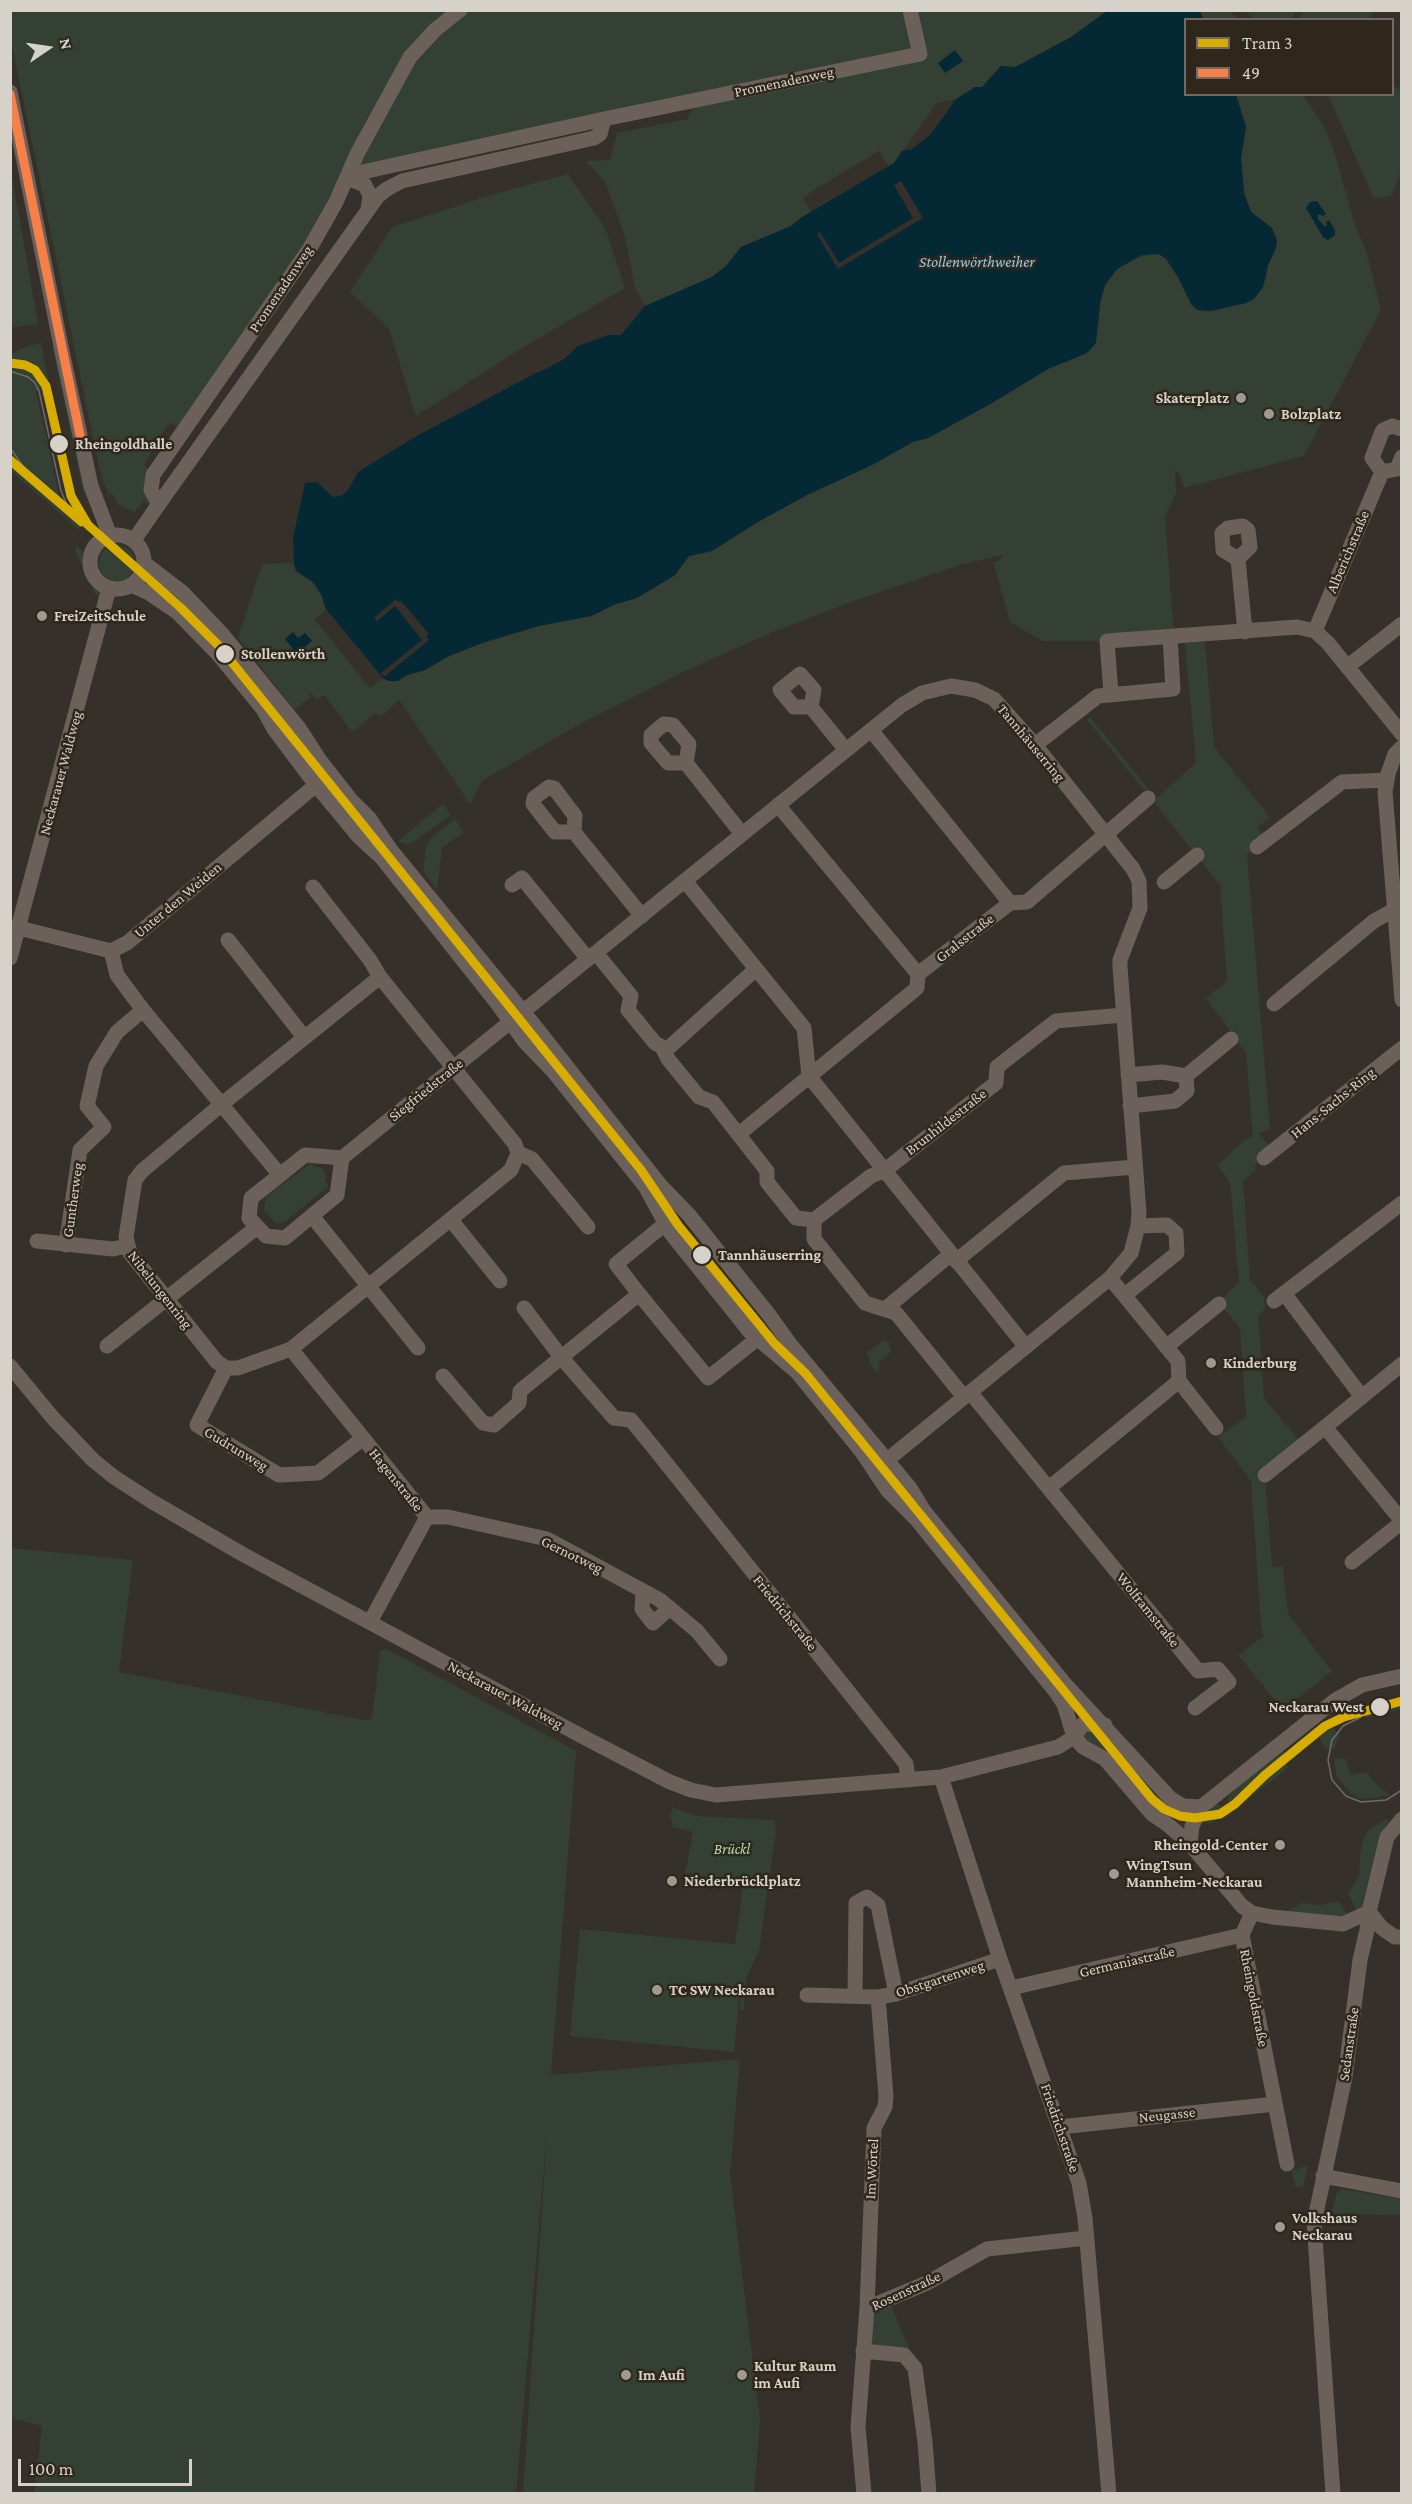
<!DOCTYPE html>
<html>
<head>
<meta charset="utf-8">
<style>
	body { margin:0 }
	#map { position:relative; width:1412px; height:2504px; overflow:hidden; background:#35302a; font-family:"Crimson Pro",serif }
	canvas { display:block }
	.frame { position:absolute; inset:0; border:12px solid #d6d1c9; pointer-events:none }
	.legend { position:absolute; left:1184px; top:18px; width:210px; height:78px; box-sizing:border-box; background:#2f271b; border:2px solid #726b61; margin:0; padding:8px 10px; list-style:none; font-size:18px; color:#d6d1c9 }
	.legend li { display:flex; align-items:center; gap:12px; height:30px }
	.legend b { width:30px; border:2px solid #726b61 }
	.north { position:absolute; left:18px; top:18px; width:60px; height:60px; -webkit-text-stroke:4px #2f271b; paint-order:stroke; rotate:77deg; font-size:16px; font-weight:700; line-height:24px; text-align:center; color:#d6d1c9 }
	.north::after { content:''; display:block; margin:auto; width:21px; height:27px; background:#d6d1c9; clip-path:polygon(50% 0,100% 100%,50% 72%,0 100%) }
	.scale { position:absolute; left:18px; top:2459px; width:174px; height:27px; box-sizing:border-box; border:3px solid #d6d1c9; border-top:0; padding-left:8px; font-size:18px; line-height:21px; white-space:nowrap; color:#d6d1c9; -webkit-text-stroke:4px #2f271b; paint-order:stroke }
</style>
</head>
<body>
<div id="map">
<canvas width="1412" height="2504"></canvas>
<div class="frame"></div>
<ul class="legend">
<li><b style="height:8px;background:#d6ad00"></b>Tram 3</li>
<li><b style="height:8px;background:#f78048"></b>49</li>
</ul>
<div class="north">N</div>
<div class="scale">100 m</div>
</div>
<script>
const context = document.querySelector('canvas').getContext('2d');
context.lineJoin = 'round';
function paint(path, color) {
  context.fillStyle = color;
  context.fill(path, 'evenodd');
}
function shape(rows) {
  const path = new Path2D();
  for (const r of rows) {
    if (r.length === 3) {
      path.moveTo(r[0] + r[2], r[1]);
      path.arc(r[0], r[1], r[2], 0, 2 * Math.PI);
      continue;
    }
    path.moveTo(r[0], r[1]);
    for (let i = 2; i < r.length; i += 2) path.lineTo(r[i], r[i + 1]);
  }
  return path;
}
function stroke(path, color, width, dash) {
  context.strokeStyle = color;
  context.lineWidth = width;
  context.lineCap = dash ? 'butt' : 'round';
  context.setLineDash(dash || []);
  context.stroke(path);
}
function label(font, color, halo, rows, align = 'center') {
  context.font = font + ' "Crimson Pro",serif';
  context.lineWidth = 5;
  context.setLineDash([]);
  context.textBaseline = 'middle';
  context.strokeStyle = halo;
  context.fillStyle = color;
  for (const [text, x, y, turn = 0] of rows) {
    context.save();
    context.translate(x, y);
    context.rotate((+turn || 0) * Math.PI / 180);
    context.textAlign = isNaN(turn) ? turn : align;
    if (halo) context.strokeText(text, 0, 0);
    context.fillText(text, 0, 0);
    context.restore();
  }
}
paint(shape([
	[10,11,1107,11,1071,37,1023,63,1015,67,1001,66,982,87,956,99,937,103,894,163,888,166,879,151,812,191,803,199,811,212,791,226,741,247,726,266,712,277,645,306,635,288,625,237,605,182,586,161,610,160,617,133,687,119,697,103,926,59,925,51,357,171,179,427,171,423,165,428,144,465,151,471,153,502,150,507,144,501,135,512,118,505,112,494,109,496,100,472,11,41],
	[1200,11,1230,11,1238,19,1203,19],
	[1246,11,1296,11,1292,20,1253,19],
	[1303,11,1303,10,1374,11,1369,19,1299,19],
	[1393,85,1401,91,1401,172,1392,195,1374,199,1328,95,1392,94],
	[1236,95,1303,95,1325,128,1333,148,1356,229,1366,250,1381,310,1304,456,1184,488,1180,475,1175,470,1176,493,1165,517,1174,636,1107,641,1042,641,1010,622,993,562,999,561,1003,555,960,565,856,600,768,634,681,673,587,720,483,780,470,804,399,700,380,717,376,713,352,732,324,695,317,700,311,693,308,694,311,697,294,710,238,638,262,564,294,563,296,571,312,582,321,594,326,610,315,620,370,688,383,678,389,681,402,678,407,675,425,670,449,656,482,643,539,626,591,616,616,604,637,598,675,575,689,556,712,551,756,523,807,495,872,465,913,441,928,438,992,403,1048,369,1087,353,1099,323,1100,303,1105,285,1117,269,1134,259,1149,254,1159,254,1166,259,1178,277,1191,304,1197,310,1211,311,1246,303,1266,280,1268,265,1274,254,1267,224,1251,212,1244,193,1241,158,1246,127],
	[11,170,38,323,11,328,10,328],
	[568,174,606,230,625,288,522,348,416,416,389,329,350,292,392,227,494,194],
	[41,343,50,388,36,392,60,498,77,511,83,523,79,530,11,471,11,354,22,348],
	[52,346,57,350,93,510,83,490],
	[117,563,18],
	[76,545,87,556,86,565,88,573,99,589,100,598,95,593,75,551],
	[1205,642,1214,747,1270,817,1257,828,1267,839,1247,854,1270,1129,1259,1133,1273,1151,1255,1165,1256,1170,1243,1181,1250,1279,1264,1297,1265,1310,1258,1315,1264,1398,1302,1444,1265,1475,1272,1567,1283,1566,1288,1614,1332,1671,1283,1710,1238,1655,1264,1636,1261,1627,1251,1481,1218,1437,1246,1417,1240,1328,1218,1302,1239,1282,1230,1182,1217,1165,1244,1141,1253,1137,1246,1053,1206,998,1227,981,1220,885,1153,801,1196,763,1185,643],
	[1090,717,1150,791,1147,794,1087,720],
	[443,804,451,815,412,843,407,844,398,841],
	[455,819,464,832,442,848,437,890,423,871,426,846,431,838],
	[311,1163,314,1166,322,1168,326,1174,325,1181,329,1186,283,1223,276,1223,264,1210,266,1196],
	[884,1340,890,1343,889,1347,892,1351,879,1362,878,1374,870,1364,870,1357,866,1353],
	[11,1548,133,1560,119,1672,365,1720,372,1719,380,1650,387,1649,576,1751,551,2075,740,2059,730,2174,760,2420,754,2493,523,2493,547,2134,516,2493,34,2493,42,2426,10,2418],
	[1401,1699,1401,1709,1366,1718,1363,1709],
	[1327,1724,1340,1734,1334,1750,1324,1747,1316,1730],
	[1097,1729,1165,1801,1165,1804,1152,1803,1117,1760,1085,1744,1081,1733],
	[1283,1751,1288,1768,1234,1810,1227,1800,1233,1790],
	[1334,1758,1346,1759,1350,1775,1366,1772,1377,1785,1390,1795,1368,1799,1359,1798,1350,1793,1336,1775],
	[1216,1804,1224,1807,1229,1814,1210,1824,1199,1822,1211,1805],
	[672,1807,696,1816,775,1820,776,1832,759,1951,746,1978,744,2010,740,2010,741,1980,734,2052,570,2036,580,1929,735,1944,743,1886,757,1883,685,1874,693,1832,673,1827,670,1817],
	[1387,1819,1389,1820,1384,1828,1376,1854,1365,1904,1357,1912,1348,1893,1359,1876,1360,1854,1364,1837,1370,1828],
	[1338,1901,1349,1916,1340,1917,1286,1912,1302,1903,1320,1905],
	[1308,2166,1303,2187,1295,2187,1292,2170],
	[1341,2189,1401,2198,1401,2215,1331,2214,1337,2192],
	[888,2299,910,2350,863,2351,867,2308]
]), '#334033');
paint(shape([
	[1107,11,1200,11,1203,19,1186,20,1186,94,1236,95,1246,127,1241,158,1244,193,1251,212,1272,228,1277,240,1276,248,1268,265,1263,287,1254,299,1246,303,1211,311,1197,310,1191,304,1178,277,1166,259,1159,254,1142,255,1117,269,1105,285,1100,303,1096,343,1087,353,1048,369,992,403,928,438,913,442,872,465,807,495,756,523,712,551,689,556,675,575,637,598,616,604,591,616,539,626,482,643,449,656,425,670,407,675,398,681,389,681,383,678,326,609,321,594,313,582,296,571,294,563,293,538,305,483,317,482,333,497,343,495,349,489,358,472,413,438,536,373,546,369,564,359,578,346,609,335,621,335,645,306,712,277,726,266,741,247,791,226,802,217,894,163,902,151,912,149,931,134,956,99,975,87,982,87,1001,66,1015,67,1023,63,1071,37],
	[955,50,963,61,945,73,938,63],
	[1317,201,1326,214,1323,216,1318,214,1318,219,1325,227,1327,225,1326,222,1329,220,1335,230,1335,235,1328,240,1323,237,1306,208,1310,202],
	[293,632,298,638,305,633,312,641,297,654,285,639]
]), '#052835');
paint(shape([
	[901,181,923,218,838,269,817,234,820,232,839,263,913,218,894,185],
	[396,599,399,602,401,601,429,634,426,636,429,640,384,677,381,673,422,640,395,606,377,621,374,618]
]), '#35302a');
stroke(shape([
	[10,92,62,351,91,486,110,536],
	[347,178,358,173,604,119,920,54,910,10],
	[347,178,365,185,370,196,368,209],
	[1382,472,1372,458,1382,432,1383,430,1392,426,1402,429],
	[159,504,378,196,387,189,402,181,594,138,600,134,604,119],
	[117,562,27],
	[134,540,159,504,151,490,153,475,310,248,336,202,357,154,410,57,435,30,460,10],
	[1238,559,1250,547,1248,530,1243,526,1228,528,1222,533,1223,550,1238,559,1245,632],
	[144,563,182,592,222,634,299,728,319,759,351,800,369,818,390,849,538,1030,660,1185,689,1215,770,1316,790,1344,910,1488,924,1511,1064,1683,1171,1799,1183,1806,1201,1807],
	[131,585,149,593,177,612,218,654,263,709,274,729,316,785,359,837,382,858,497,1003,524,1041,553,1071,645,1186,670,1232,750,1332,797,1372,862,1452,888,1491,917,1520,1056,1692,1064,1704,1074,1737,1083,1747,1105,1759,1152,1814,1167,1824,1190,1844,1242,1906,1252,1913,1272,1917,1343,1924,1369,1912],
	[1315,631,1382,472,1397,469,1402,457],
	[1347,667,1402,624],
	[1111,694,1107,641,1297,627,1315,631,1328,643,1402,734],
	[811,707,794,707,780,690,800,674,814,690,811,707,846,750],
	[1035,745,1098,696,1173,689,1170,637],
	[1402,747,1395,754,1388,774,1385,792,1402,1000],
	[686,763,668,763,651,743,651,735,664,724,673,725,689,744,686,763,742,834],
	[778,805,918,974,1010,903,871,730],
	[574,832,555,832,533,804,534,798,549,787,554,788,575,816,574,832,642,916],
	[1257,847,1342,782,1386,780],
	[685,881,804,1028,809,1076,1026,1347],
	[1164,882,1197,855],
	[512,885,522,878,588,959],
	[313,887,370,960,380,977],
	[1010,903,1027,902,1148,798],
	[19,928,111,951,127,943,316,785],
	[228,940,304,1037],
	[111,951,117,975,143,1010,280,1175],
	[596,953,631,996,628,1010,655,1043,662,1047,668,1059,699,1097,713,1102,767,1171,767,1182,796,1218,814,1220],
	[10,958,109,588],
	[380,977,515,1144,518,1153,511,1170,291,1349,238,1368,226,1368,217,1362,130,1253,126,1237,135,1180,142,1171,222,1104,380,977],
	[1274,1004,1374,921,1394,910,1402,909],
	[665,1051,756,969],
	[1128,1075,1162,1072,1186,1076,1231,1039],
	[1130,1106,1175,1101,1187,1091,1186,1076],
	[739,1134,917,988,918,974],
	[518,1153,532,1159,588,1227],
	[342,1158,337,1195,285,1238,266,1236,249,1218,251,1198,280,1175,305,1155,342,1158,902,705,922,693,951,686,975,690,994,699,1035,745,1133,869,1139,881,1140,908,1120,960,1120,967,1139,1212,1138,1226,1131,1253,1110,1278,875,1470],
	[1264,1158,1402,1048],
	[312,1216,418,1348],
	[451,1220,500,1281],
	[814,1220,871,1176,884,1171,996,1083,997,1067,1056,1021,1123,1015],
	[814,1220,814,1239,865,1303,896,1313,964,1397],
	[665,1224,616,1264,639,1294,708,1378,757,1339],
	[37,1241,113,1249,127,1246],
	[66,1245,80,1150,104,1127,87,1106,96,1066,117,1032,143,1010],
	[956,1261,1064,1173,1135,1167],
	[1110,1278,1178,1361,1179,1381,1216,1428],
	[1284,1293,1362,1397],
	[1125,1295,1177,1253,1176,1233,1167,1225,1138,1226],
	[1274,1301,1402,1203],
	[524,1308,561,1357,614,1418,631,1420,654,1448,906,1764,908,1780],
	[885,1309,951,1254],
	[107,1346,257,1227],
	[1166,1347,1219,1304],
	[291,1349,427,1517,370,1622],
	[1402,1364,1325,1427,1402,1521],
	[10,1366,53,1418,93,1460,114,1477,151,1501,244,1555,589,1740,670,1782,691,1790,716,1795,941,1777,1058,1747,1074,1737,1083,1724,1105,1725],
	[226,1368,197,1425,279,1475,318,1473,362,1439],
	[443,1376,483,1423,494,1425,519,1403,520,1391,639,1294],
	[970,1392,1198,1671,1218,1669,1229,1682,1195,1708],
	[1265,1475,1325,1427],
	[1049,1488,1179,1381],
	[427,1517,448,1517,547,1539,660,1600,697,1631,720,1659],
	[1352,1562,1402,1522],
	[643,1591,642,1609,653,1623,670,1608],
	[941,1777,1000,1959,1079,2183,1085,2218,1109,2494],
	[1190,1844,1192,1826,1201,1807,1334,1701,1362,1685,1402,1676],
	[1369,1912,1382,1928,1395,1937,1402,1937],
	[1252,1913,1242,1935,1287,2164],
	[1011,1988,1242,1935],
	[807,1995,878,1997,896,1994,1000,1959],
	[855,1996,856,1903,867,1897,878,1905,896,1994],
	[1060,2127,1275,2104],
	[1323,2176,1402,2191],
	[867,2308,927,2283,987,2249,1086,2238],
	[863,2351,904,2355,915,2368,925,2442,929,2494],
	[864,2494,858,2427,867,2308,874,2128,885,2107,886,2096,878,1997],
	[1333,2494,1314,2223,1345,2077,1360,1960,1367,1930,1369,1912,1387,1837,1402,1819]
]), '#6b615a', 15);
stroke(shape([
	[10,371,28,377,35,383,39,391,61,491,70,512],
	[10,448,34,481],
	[1361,1717,1343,1726,1332,1740,1328,1760,1332,1780,1346,1796,1361,1802,1386,1800,1402,1790]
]), '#706a65', 1.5);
stroke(shape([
	[10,94,81,440]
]), '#f78048', 9);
stroke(shape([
	[10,363,25,365,35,370,46,386,71,496,88,525,180,607,218,645,641,1170,678,1225,775,1344,806,1374,1152,1799,1164,1809,1180,1816,1195,1818,1220,1814,1235,1804,1265,1775,1325,1726,1344,1717,1402,1701],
	[10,460,82,522]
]), '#d6ad00', 9);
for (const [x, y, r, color] of [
	[1241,398,6,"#9e9991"],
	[1269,414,6,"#9e9991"],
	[59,444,10,"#d6d1c9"],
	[42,616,6,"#9e9991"],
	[225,654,10,"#d6d1c9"],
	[702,1255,10,"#d6d1c9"],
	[1211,1363,6,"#9e9991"],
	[1380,1707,10,"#d6d1c9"],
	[1280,1845,6,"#9e9991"],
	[1114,1874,6,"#9e9991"],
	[672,1881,6,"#9e9991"],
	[657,1990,6,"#9e9991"],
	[1280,2227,6,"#9e9991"],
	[626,2375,6,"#9e9991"],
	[742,2375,6,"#9e9991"]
]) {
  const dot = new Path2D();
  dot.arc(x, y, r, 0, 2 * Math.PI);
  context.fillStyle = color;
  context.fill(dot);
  stroke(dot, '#2f271b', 2);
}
label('15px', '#d6d1c9', '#2f271b', [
	["Promenadenweg",784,82,-12],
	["Promenadenweg",281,289,-56],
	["Alberichstraße",1348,552,-67],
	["Tannhäuserring",1031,743,50],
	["Neckarauer Waldweg",61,773,-75],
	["Unter den Weiden",178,900,-40],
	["Gralsstraße",965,938,-38],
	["Siegfriedstraße",426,1090,-39],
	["Hans-Sachs-Ring",1333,1103,-39],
	["Brunhildestraße",946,1122,-38],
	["Guntherweg",73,1200,-82],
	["Nibelungenring",160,1290,52],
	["Gudrunweg",236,1449,31],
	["Hagenstraße",396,1480,51],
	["Gernotweg",572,1555,26],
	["Wolframstraße",1148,1610,51],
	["Friedrichstraße",785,1613,51],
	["Neckarauer Waldweg",505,1695,28],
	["Germaniastraße",1127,1962,-13],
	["Obstgartenweg",940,1979,-18],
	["Rheingoldstraße",1254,1998,79],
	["Sedanstraße",1349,2044,-82],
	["Neugasse",1167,2115,-6],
	["Friedrichstraße",1060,2128,71],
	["Im Wörtel",872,2169,-87],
	["Rosenstraße",906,2291,-25]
]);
label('bold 15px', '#d6d1c9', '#2f271b', [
	["Skaterplatz",1229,398,"right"],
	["Bolzplatz",1281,414],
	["FreiZeitSchule",54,616],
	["Kinderburg",1223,1363],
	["Rheingold-Center",1268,1845,"right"],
	["WingTsun",1126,1865],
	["Mannheim-Neckarau",1126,1882],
	["Niederbrücklplatz",684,1881],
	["TC SW Neckarau",669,1990],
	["Volkshaus",1292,2218],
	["Neckarau",1292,2235],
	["Kultur Raum",754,2366],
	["im Aufi",754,2383],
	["Im Aufi",638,2375]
], 'left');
label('bold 15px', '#d6d1c9', '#2f271b', [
	["Rheingoldhalle",75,444],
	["Stollenwörth",241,654],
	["Tannhäuserring",718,1255],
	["Neckarau West",1364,1707,"right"]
], 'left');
label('italic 15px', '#addeb0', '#2f271b', [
	["Brückl",732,1849]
]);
label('italic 16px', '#8acded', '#2f271b', [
	["Stollenwörthweiher",977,262]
]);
</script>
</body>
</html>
